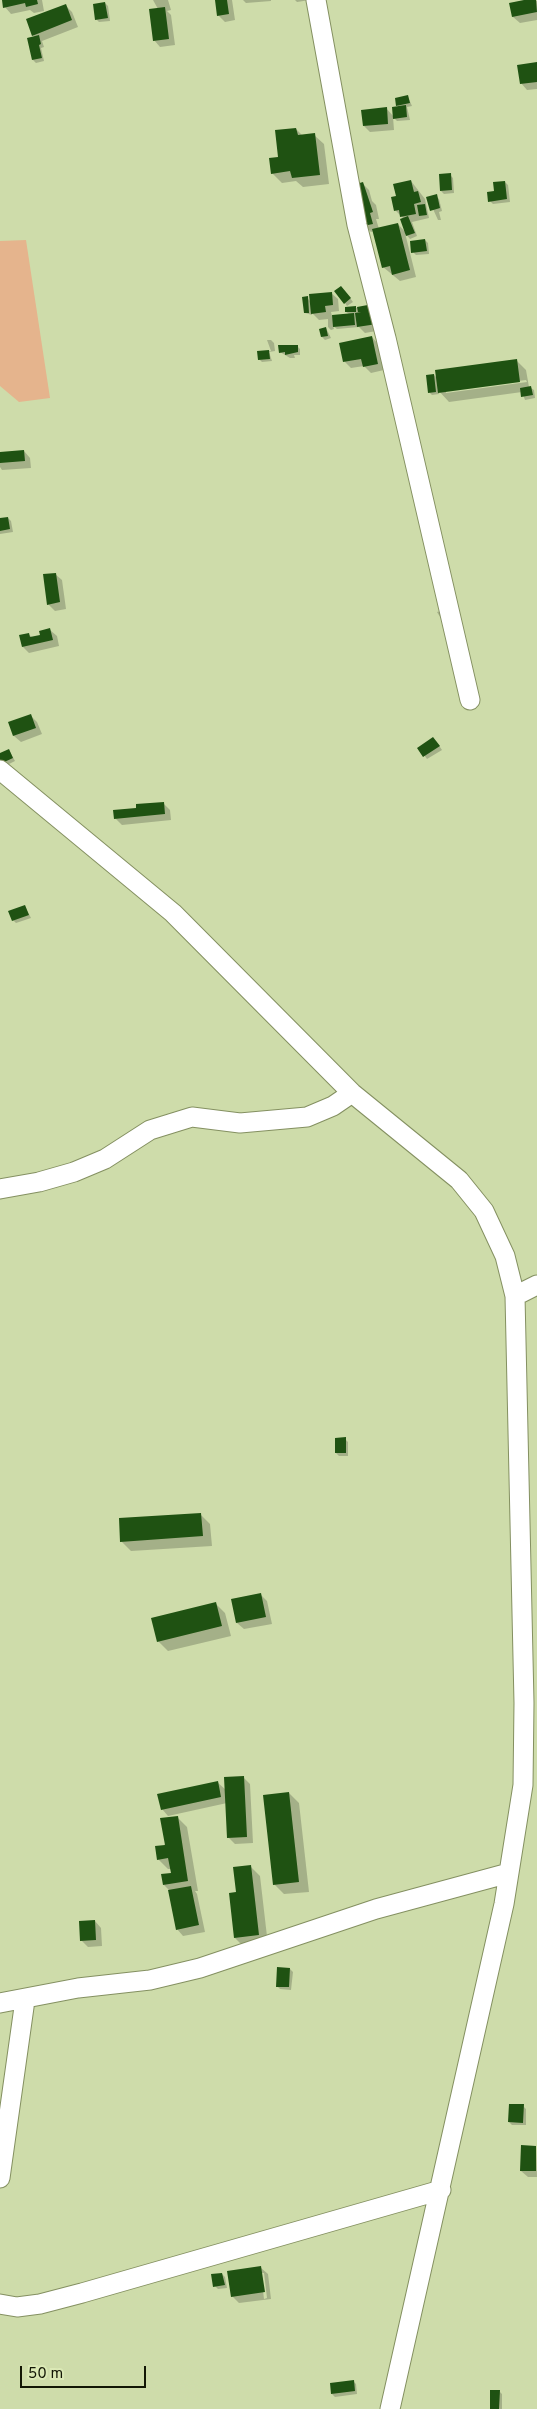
<!DOCTYPE html>
<html>
<head>
<meta charset="utf-8">
<style>
	body { margin:0 }
	#map { position:relative; width:537px; height:2409px; overflow:hidden; background:#cedcaa; font-family:Overpass,sans-serif }
	canvas { display:block }
	.scale { position:absolute; left:20px; top:2366px; width:126px; height:22px; box-sizing:border-box; border:2px solid #121605; border-top:0; padding-left:6px; font-size:15px; line-height:18px; white-space:nowrap; color:#121605; -webkit-text-stroke:4px #dbe9b6; paint-order:stroke }
</style>
</head>
<body>
<div id="map">
<canvas width="537" height="2409"></canvas>
<div class="scale">50 m</div>
</div>
<script>
const context = document.querySelector('canvas').getContext('2d');
context.lineJoin = 'round';
function paint(path, color) {
  context.fillStyle = color;
  context.fill(path, 'evenodd');
}
function shape(rows) {
  const path = new Path2D();
  for (const r of rows) {
    path.moveTo(r[0], r[1]);
    for (let i = 2; i < r.length; i += 2) path.lineTo(r[i], r[i + 1]);
  }
  return path;
}
function stroke(path, color, width, dash) {
  context.strokeStyle = color;
  context.lineWidth = width;
  context.lineCap = dash ? 'butt' : 'round';
  context.setLineDash(dash || []);
  context.stroke(path);
}
paint(shape([
	[26,240,50,398,19,402,0,386,0,241]
]), '#e5b48d');
paint(shape([
	[3,0,42,0,44,11,34,13,30,10,11,14,5,7],
	[153,0,168,0,171,10,167,11,171,15,175,45,160,47,154,40,158,9],
	[216,0,232,0,235,20,225,22,218,15],
	[243,0,271,0,271,1,246,3],
	[295,0,310,0,297,2],
	[529,0,537,1,537,20,520,23,513,17,510,4],
	[105,3,108,6,110,21,99,22,96,19],
	[65,5,72,12,78,27,42,41,44,47,41,48,44,61,36,63,33,60,35,37,33,35],
	[537,63,537,89,527,90,521,83],
	[408,97,412,106,407,107,410,120,397,121,393,117,394,130,370,132,364,126,386,108,394,117,398,107,396,99],
	[296,129,303,136,314,135,324,144,329,184,303,187,296,181,282,183,272,173],
	[450,175,453,178,454,193,444,194,441,191],
	[411,181,425,199,429,218,412,222,417,236,410,239,405,233,416,277,400,281,383,267,374,231,371,232,364,225,363,184,369,190,372,201,376,205,379,219,376,219,379,229,398,224,406,233,404,219,396,211,393,198,397,197],
	[505,182,508,185,510,202,493,204,490,201],
	[436,196,439,199,442,211,439,212,441,220,438,220,428,198],
	[425,240,428,243,429,254,416,255,413,252],
	[344,290,353,302,347,306,345,303],
	[331,293,338,299,339,311,331,312,332,316,349,314,346,312,356,308,373,305,382,330,365,333,359,327,337,329,333,326,334,329,331,330,328,327,328,319,319,320,311,312,312,315,305,313,307,298,311,302],
	[326,328,331,338,325,340,322,337],
	[372,337,378,344,384,370,371,373,364,366,351,368,345,362,341,344],
	[267,340,271,340,274,343,275,351,269,352,272,361,262,362,259,359,259,352,271,351],
	[297,346,300,349,300,355,294,355,295,358,290,358,280,352],
	[516,360,526,370,529,387,534,390,535,398,525,400,522,392,449,402,438,390,439,394,432,395,429,392,434,375,438,379],
	[526,380,527,382,446,393,446,390],
	[24,451,30,458,31,468,2,470,0,467,0,453],
	[8,518,11,521,13,532,0,534,0,519],
	[55,574,62,580,66,609,55,611,48,604],
	[444,610,448,618,442,620,437,612],
	[50,630,57,636,59,646,29,653,23,647,28,634,33,638,42,636],
	[30,715,37,722,42,734,21,742,14,736,10,723],
	[436,741,442,750,427,759,419,748],
	[9,750,15,761,1,768,0,755],
	[163,803,170,810,171,820,122,825,115,818],
	[25,906,31,918,16,923,13,920],
	[345,1439,348,1442,348,1456,339,1456,336,1453],
	[200,1514,210,1524,212,1546,131,1551,121,1541],
	[260,1594,267,1601,272,1624,244,1629,237,1623],
	[215,1603,225,1613,231,1636,168,1651,158,1641],
	[243,1777,250,1784,253,1843,235,1844,228,1837,227,1803,168,1816,162,1809,217,1782,226,1790],
	[289,1793,299,1803,309,1892,284,1894,274,1884],
	[177,1817,187,1827,198,1891,195,1891,197,1894,205,1932,183,1936,177,1929,169,1890,164,1885,172,1874,171,1869,168,1869,158,1859],
	[250,1866,260,1876,268,1945,245,1948,235,1938,237,1893],
	[95,1921,101,1928,102,1946,88,1947,81,1940],
	[290,1969,293,1972,291,1990,280,1989,277,1986],
	[523,2106,526,2109,526,2125,512,2125,509,2122],
	[536,2147,537,2177,528,2177,521,2171],
	[261,2268,268,2274,271,2299,239,2303,232,2296],
	[261,2273,264,2273,267,2298,264,2299],
	[222,2274,225,2277,227,2288,218,2289,215,2286],
	[353,2381,356,2384,357,2394,335,2397,332,2394],
	[499,2391,502,2394,502,2409,492,2409]
]), '#0003');
paint(shape([
	[2,0,37,0,38,4,26,7,25,3,3,8],
	[215,0,227,0,229,14,217,16],
	[524,0,536,0,537,12,512,17,509,3],
	[105,2,108,18,95,20,93,4],
	[66,4,72,20,32,36,26,19],
	[165,7,169,39,153,41,149,9],
	[39,35,41,44,39,45,42,58,32,60,27,38],
	[537,62,537,82,520,84,517,65],
	[408,95,410,103,396,106,395,98],
	[406,105,407,117,393,119,392,107],
	[387,107,388,124,363,126,361,110],
	[296,128,298,135,315,133,320,175,292,178,290,171,271,174,269,158,278,157,275,130],
	[451,173,452,190,440,191,439,174],
	[411,180,414,192,418,191,421,202,414,204,416,214,400,217,399,210,394,211,391,197,396,196,393,184],
	[505,181,507,199,488,202,487,192,494,191,493,182],
	[363,182,373,212,370,213,373,224,363,226,353,185],
	[437,194,440,208,430,211,426,197],
	[425,204,427,215,419,216,417,205],
	[408,216,415,233,406,236,400,219],
	[398,223,410,270,392,275,390,266,382,268,372,229],
	[425,239,427,251,411,253,410,241],
	[341,286,351,298,344,304,334,291],
	[332,292,333,305,325,306,326,312,311,314,309,294],
	[308,296,309,313,304,313,302,297],
	[373,304,377,324,357,327,355,313,361,312,358,312,357,307],
	[356,306,356,312,345,312,345,307],
	[354,313,355,325,333,327,332,315],
	[326,327,328,336,321,337,319,329],
	[372,336,378,364,363,367,361,359,343,362,339,343],
	[278,345,298,345,298,352,285,355,285,352,279,353],
	[269,350,270,359,258,360,257,351],
	[517,359,520,382,438,393,435,370],
	[434,374,436,392,428,393,426,375],
	[531,386,533,395,521,397,520,388],
	[24,450,25,461,0,463,0,452],
	[8,517,10,529,0,531,0,518],
	[56,573,60,602,47,605,43,574],
	[50,628,53,640,22,647,19,635,29,633,30,637,40,635,39,631],
	[31,714,36,728,13,736,8,722],
	[433,737,440,746,423,757,417,748],
	[9,749,13,758,0,764,0,753],
	[164,802,165,814,114,819,113,810,136,808,136,804],
	[25,905,29,915,12,921,8,911],
	[346,1437,346,1453,335,1453,335,1438],
	[201,1513,203,1536,120,1542,119,1518],
	[261,1593,266,1617,236,1623,231,1599],
	[216,1602,222,1626,157,1642,151,1618],
	[244,1776,247,1837,227,1838,224,1777],
	[218,1781,221,1797,161,1810,157,1794],
	[289,1792,299,1882,273,1885,263,1795],
	[178,1816,188,1881,163,1885,161,1874,171,1873,168,1858,157,1860,155,1846,165,1845,160,1818],
	[251,1865,259,1935,234,1938,229,1893,236,1892,233,1867],
	[191,1886,199,1925,176,1930,168,1890],
	[95,1920,96,1940,80,1941,79,1921],
	[277,1967,290,1968,289,1987,276,1987],
	[509,2104,524,2104,523,2123,508,2122],
	[521,2145,536,2146,536,2171,520,2171],
	[261,2266,265,2292,231,2297,227,2271],
	[222,2273,225,2285,213,2287,211,2274],
	[354,2380,355,2391,331,2394,330,2383],
	[490,2390,500,2390,499,2409,490,2409]
]), '#1f5212');
const street = shape([
	[316,0,357,225,386,338,470,700],
	[0,770,173,913,352,1093,459,1180,484,1211,505,1256,515,1296,524,1703,523,1785,504,1904,390,2409],
	[0,1189,39,1182,74,1172,105,1159,150,1130,192,1117,240,1123,307,1117,333,1106,352,1093],
	[515,1296,537,1285],
	[0,2003,78,1988,150,1980,200,1968,376,1909,509,1873],
	[0,2178,25,2000],
	[0,2304,17,2307,40,2304,82,2293,441,2190]
]);
stroke(street, '#849061', 21);
stroke(street, '#fff', 19);
</script>
</body>
</html>
